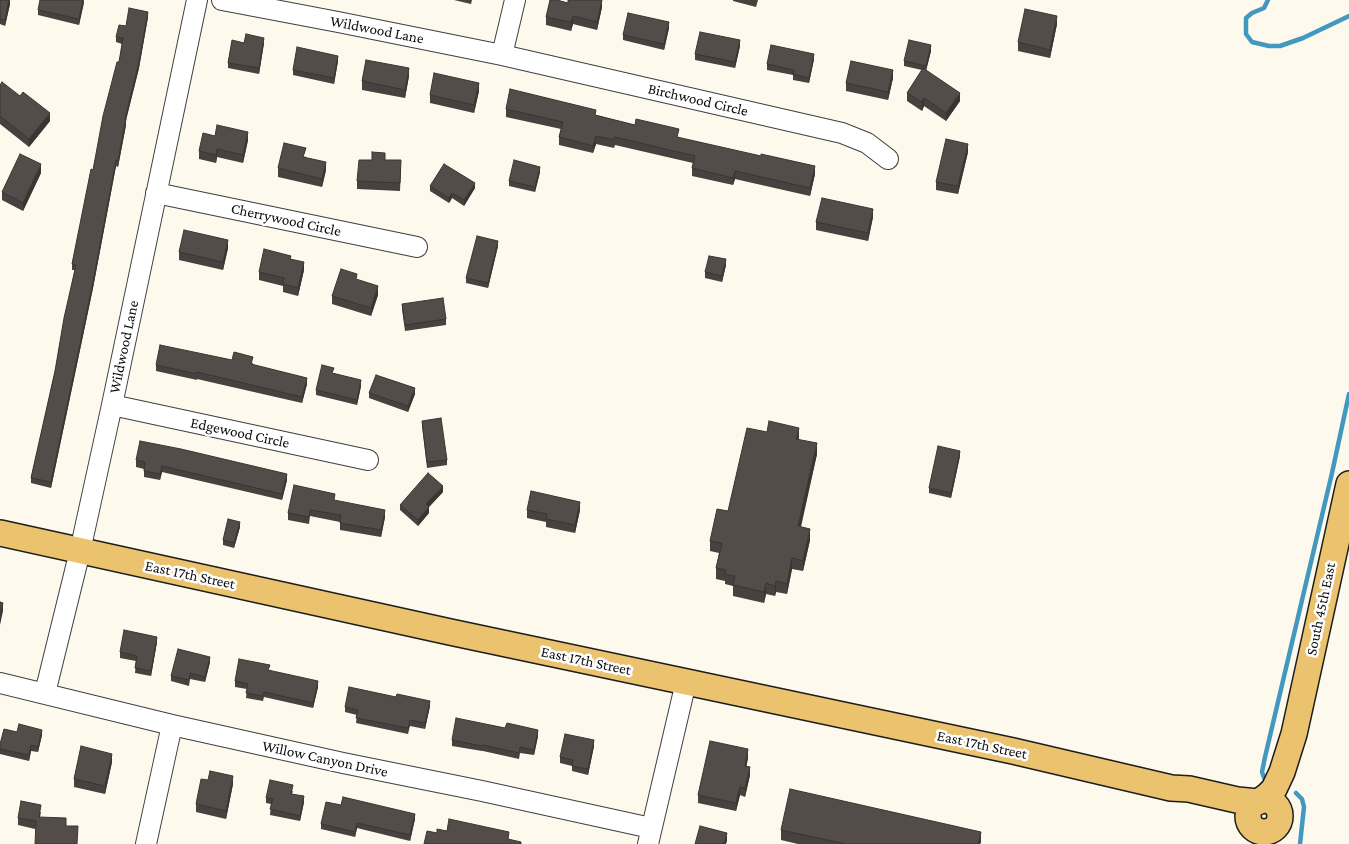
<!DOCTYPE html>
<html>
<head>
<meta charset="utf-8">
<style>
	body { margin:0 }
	canvas { display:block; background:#fdf9ec }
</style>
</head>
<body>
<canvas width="1349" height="844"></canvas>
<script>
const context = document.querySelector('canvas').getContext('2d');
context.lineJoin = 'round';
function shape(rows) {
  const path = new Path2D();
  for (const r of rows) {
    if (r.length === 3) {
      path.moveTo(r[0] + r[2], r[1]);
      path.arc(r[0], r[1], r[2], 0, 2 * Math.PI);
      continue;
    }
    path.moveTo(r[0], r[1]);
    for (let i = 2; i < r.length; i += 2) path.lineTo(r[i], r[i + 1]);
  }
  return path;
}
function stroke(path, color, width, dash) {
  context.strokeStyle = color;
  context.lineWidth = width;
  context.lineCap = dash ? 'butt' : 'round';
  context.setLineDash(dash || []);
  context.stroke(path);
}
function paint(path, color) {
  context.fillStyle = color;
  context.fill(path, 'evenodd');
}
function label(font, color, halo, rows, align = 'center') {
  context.font = font + ' "Crimson Pro",serif';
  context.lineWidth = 5;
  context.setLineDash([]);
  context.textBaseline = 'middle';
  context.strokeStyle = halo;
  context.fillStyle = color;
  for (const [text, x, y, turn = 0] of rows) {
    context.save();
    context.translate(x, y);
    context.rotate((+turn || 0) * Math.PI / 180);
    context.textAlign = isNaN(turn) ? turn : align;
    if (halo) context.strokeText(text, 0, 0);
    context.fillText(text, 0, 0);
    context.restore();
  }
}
stroke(shape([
	[1268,0,1264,8,1252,13,1246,18,1246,34,1252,42,1269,46,1280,46,1303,38,1349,16],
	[1265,780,1262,772,1265,757,1332,473,1349,394],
	[1296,793,1302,799,1304,807,1300,844]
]), '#4398c0', 4.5);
const minor = shape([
	[222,0,338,22,502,55,842,133,867,143,888,159],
	[502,55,515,0],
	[156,193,417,247],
	[112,405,368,460],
	[0,683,172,725,343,763,482,791,651,828],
	[45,693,80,551,112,405,197,0],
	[146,844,172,725],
	[648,844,686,682]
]);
const major = shape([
	[0,533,450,632,1013,751,1171,788,1189,789,1237,800,1258,802],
	[1264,816,16],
	[1260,801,1267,796,1274,789,1282,772,1294,734,1349,484]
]);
stroke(minor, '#3f3f3f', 22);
stroke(major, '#1d1d1d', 28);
stroke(minor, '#fff', 20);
stroke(major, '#ebc36e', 25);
paint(shape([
	[0,0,10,0,10,4,5,26,0,24],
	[84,0,79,25,38,15,38,10],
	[454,0,472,0,471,4],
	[733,0,758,0,756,7,733,1],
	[602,7,597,30,573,24,571,31,546,25,546,17],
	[148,17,139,68,126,120,126,125,118,167,116,166,93,288,51,488,31,483,31,478,55,371,75,270,72,270,72,264,93,170,119,62,122,44,116,42,116,37,126,26],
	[1057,24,1050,58,1018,51,1018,42],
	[669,28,664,50,623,40,623,35],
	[244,43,264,43,259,74,228,68,228,63],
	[740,46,735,68,695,60,695,54],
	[931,51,926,70,960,101,946,121,924,106,922,111,907,101,907,93,922,70,904,66,904,61],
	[814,59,809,83,793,80,793,75,767,70,767,64],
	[338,61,334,84,293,75,293,70],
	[409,76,405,98,362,90,362,81],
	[893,78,888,100,846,91,846,83],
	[0,85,50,121,29,147,0,124],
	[479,91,474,113,430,103,430,95],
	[506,109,596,115,815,174,810,196,735,179,733,185,692,176,692,168,693,163,615,145,614,148,596,144,593,153,559,145,559,137,561,129,506,117],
	[215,136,248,140,243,163,217,157,216,163,199,159,199,151],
	[968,152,958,194,936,190,936,182],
	[306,156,305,157,326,170,322,187,278,177,278,168],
	[372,160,385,160,401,168,400,191,357,189,357,181],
	[540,172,535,192,509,186,509,181],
	[41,173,23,211,2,200,2,192],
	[430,186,475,188,464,206,452,198,449,203,430,191],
	[873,217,868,241,816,230,816,222],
	[498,246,488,288,466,283,466,278],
	[228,248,223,270,179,260,179,252],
	[291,259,304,270,298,296,283,292,283,286,259,280,259,272],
	[726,265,722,282,705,278,705,272],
	[357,280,378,295,371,316,332,304,332,296],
	[402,304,446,319,446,325,405,331,402,309],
	[232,360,253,363,252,365,307,384,302,403,197,379,197,380,156,371,156,365],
	[334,373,361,386,357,405,316,395,316,390],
	[369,393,415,394,408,412,369,398],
	[422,421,447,460,447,465,427,468,422,426],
	[767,432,799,439,817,454,801,527,810,540,803,571,792,569,787,594,776,592,775,596,766,594,764,603,733,596,733,586,725,584,725,581,716,579,716,568,719,553,710,551,710,541,728,511],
	[960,456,951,498,929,493,929,488],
	[136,460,287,480,282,500,162,472,160,480,144,477,144,469,136,467],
	[443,492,429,507,429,513,418,526,400,510,400,505],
	[335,501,385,517,381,537,340,530,340,522,310,516,309,524,288,520,288,513],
	[527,510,580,510,575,533,546,527,546,522,527,518],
	[240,527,234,548,223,545,223,540],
	[157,642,151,676,135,673,136,661,120,658,120,652],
	[210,662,205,682,190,679,189,686,171,681,171,676],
	[269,671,318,687,313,708,264,697,263,701,246,698,247,689,235,687,235,681],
	[430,706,425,729,410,726,408,734,356,723,357,715,345,712,345,707],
	[17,732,42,735,38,752,31,751,29,761,0,754,0,744],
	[538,736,534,755,520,753,519,759,483,751,482,751,452,746,452,740],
	[594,746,588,775,572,771,572,766,560,763,560,757],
	[748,758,746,766,750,775,745,797,740,795,736,811,698,803,698,795],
	[112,762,105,794,74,787,74,779],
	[233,784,226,819,196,812,196,804],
	[293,791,292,794,304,802,300,821,270,815,271,804,266,803,266,798],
	[341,805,415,819,410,841,357,828,355,837,321,829,321,824],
	[41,812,40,817,35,829,18,825,18,818],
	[781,830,981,842,980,844,798,844,781,840]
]), '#47413f');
paint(shape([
	[9,0,10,4,5,26,5,20],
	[83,0,84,3,79,25,79,19],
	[602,0,602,7,597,30,597,22],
	[148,12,148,17,139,68,126,120,126,125,118,167,118,161,125,119],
	[573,16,573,24,571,31,571,22],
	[1057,16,1057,24,1050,58,1050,50],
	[669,22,669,28,664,50,664,44],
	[264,38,264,43,259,74,259,68],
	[740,40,740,46,735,68,735,62],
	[931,45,931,51,926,71,926,66],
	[814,54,814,59,809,83,809,78],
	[338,56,338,61,334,84,334,78],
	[409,68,409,76,405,98,405,90],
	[893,70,893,78,888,100,888,92],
	[479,83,479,91,474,113,474,105],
	[960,93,960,101,946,121,946,113],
	[924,98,924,106,922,111,922,102],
	[50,113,50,121,29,147,29,139],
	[248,132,248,140,243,163,243,155],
	[596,136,596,144,593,153,593,146],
	[968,144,968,152,958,194,958,186],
	[217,149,217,157,216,163,216,155],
	[116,160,116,166,93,288,51,488,51,482],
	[326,162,326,170,322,187,322,179],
	[41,164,41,173,23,211,23,203],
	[815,166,815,174,810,196,810,188],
	[540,167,540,172,535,192,535,187],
	[735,171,735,179,733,185,733,178],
	[475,183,475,188,464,206,464,200],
	[452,193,452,198,449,203,449,198],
	[873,209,873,217,868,241,868,233],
	[228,240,228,248,223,270,223,262],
	[498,241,498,246,488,288,488,283],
	[726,259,726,265,722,282,722,276],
	[304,262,304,270,298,296,298,288],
	[378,286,378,295,371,316,371,308],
	[307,378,307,384,302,403,302,397],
	[361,380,361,386,357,405,357,400],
	[415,388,415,394,408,412,408,406],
	[799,428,799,438,796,449,796,439],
	[817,443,817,454,798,537,798,526],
	[960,451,960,456,951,498,951,493],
	[162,466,162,472,160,480,160,474],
	[287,474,287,480,282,500,282,494],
	[443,486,443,492,426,510,426,504],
	[580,502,580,510,575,533,575,525],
	[429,507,429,513,418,526,418,520],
	[385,510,385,517,381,537,381,530],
	[240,522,240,527,234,548,234,543],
	[810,529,810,540,803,571,803,561],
	[792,558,792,569,787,594,787,584],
	[776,581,776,592,775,596,775,586],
	[766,583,766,594,764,603,764,592],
	[3,603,3,611,0,625,0,617],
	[157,637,157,642,151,676,151,671],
	[210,657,210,662,205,682,205,677],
	[318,681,318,687,313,708,313,703],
	[430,701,430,706,425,729,425,723],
	[42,730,42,735,38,752,38,747],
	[538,730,538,736,534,755,534,750],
	[594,740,594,746,588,775,588,769],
	[31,745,31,751,29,761,29,755],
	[748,749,748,758,745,774,745,766],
	[112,754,112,762,105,794,105,786],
	[750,767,750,775,745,797,745,788],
	[233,776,233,784,226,819,226,811],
	[740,787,740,795,736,811,736,803],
	[304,796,304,802,300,821,300,816],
	[415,814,415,819,410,841,410,835],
	[357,823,357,828,355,837,355,832],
	[981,832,981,842,980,844,978,844],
	[727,833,727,841,726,844,724,844]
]), '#3a3533');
const building = shape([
	[0,0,9,0,5,20,0,19,0,0],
	[40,0,83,0,79,19,38,10,40,0],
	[550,0,557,0,568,3,568,0,602,0,597,22,573,16,571,22,546,17,550,0],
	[129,8,148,12,139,62,125,119,126,119,118,161,116,160,93,282,51,482,31,478,55,371,64,318,76,265,72,264,91,169,93,170,103,116,117,62,119,62,123,38,116,37,119,25,126,26,129,8],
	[1025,9,1057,16,1050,50,1018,42,1025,9],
	[628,13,669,22,664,44,623,35,628,13],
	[700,32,740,40,735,62,695,54,700,32],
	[246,34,264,38,259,68,228,63,232,40,244,43,246,34],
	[909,40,931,45,926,66,904,61,909,40],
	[771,45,814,54,809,78,793,74,794,70,767,64,771,45],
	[297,47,338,56,334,78,293,70,297,47],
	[366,60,409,68,405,90,362,81,366,60],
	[851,61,893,70,888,92,846,83,851,61],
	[923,68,960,93,946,113,924,98,922,102,907,93,923,68],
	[434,73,479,83,474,105,430,95,434,73],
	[2,82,20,96,23,92,50,113,29,139,0,116,0,85,2,82],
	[510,89,596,110,595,115,635,125,636,119,679,129,677,137,761,156,761,154,815,166,810,188,735,171,733,178,692,168,695,156,615,137,614,140,596,136,593,146,559,137,563,122,506,109,510,89],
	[217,125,248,132,243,155,217,149,216,155,199,151,203,133,215,136,217,125],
	[946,139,968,144,958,186,936,182,946,139],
	[284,143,306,148,303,157,326,162,322,179,278,168,284,143],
	[372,152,385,153,385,160,401,160,400,183,357,181,359,160,372,160,372,152],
	[20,154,41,164,23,203,2,192,20,154],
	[514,160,540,167,535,187,509,181,514,160],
	[444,164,475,183,464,200,452,193,449,198,430,186,444,164],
	[822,198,873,209,868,233,816,222,822,198],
	[184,230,228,240,223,262,179,252,184,230],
	[477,236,498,241,488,283,466,278,477,236],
	[264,249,291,256,290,259,304,262,298,288,283,284,284,278,259,272,264,249],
	[709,256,726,259,722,276,705,272,709,256],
	[341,269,357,274,356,279,378,286,371,308,332,296,341,269],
	[443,298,446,319,405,325,402,304,443,298],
	[160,345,232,360,234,352,253,357,251,364,307,378,302,397,197,372,197,374,156,365,160,345],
	[322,365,334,368,332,373,361,380,357,400,316,390,322,365],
	[376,375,415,388,408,406,369,393,376,375],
	[441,418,447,460,427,462,422,421,441,418],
	[769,421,799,428,796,439,817,443,798,526,810,529,803,561,792,558,787,584,776,581,775,586,766,583,764,592,733,585,735,576,725,574,726,570,716,568,722,543,710,541,717,509,728,511,747,428,767,432,769,421],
	[140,441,181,449,287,474,282,494,162,466,160,474,144,471,145,462,136,460,140,441],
	[938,446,960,451,951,493,929,488,938,446],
	[428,473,443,486,426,504,429,507,418,520,400,505,428,473],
	[294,485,335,494,334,500,385,510,381,530,340,523,341,515,310,510,309,517,288,513,294,485],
	[531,491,580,502,575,525,546,519,547,514,527,510,531,491],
	[228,519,240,522,234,543,223,540,228,519],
	[0,602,3,603,0,617,0,602],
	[124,630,157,637,151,671,135,668,137,656,120,652,124,630],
	[178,649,210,657,205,677,190,673,189,680,171,676,178,649],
	[239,659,270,665,268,670,318,681,313,703,264,692,263,696,246,693,248,684,235,681,239,659],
	[349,687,396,697,397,694,430,701,425,723,410,720,408,728,356,718,358,710,345,707,349,687],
	[456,718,505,728,507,723,538,730,534,750,520,747,519,753,483,745,482,746,452,740,456,718],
	[19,724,42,730,38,747,31,745,29,755,0,749,0,744,4,729,17,732,19,724],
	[565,734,594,740,588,769,572,766,573,760,560,757,565,734],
	[710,741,748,749,745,766,750,767,745,788,740,787,736,803,698,795,710,741],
	[81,746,112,754,105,786,74,779,81,746],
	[210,771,233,776,226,811,196,804,201,779,208,780,210,771],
	[270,780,293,785,291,794,304,796,300,816,270,809,273,799,266,798,270,780],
	[790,789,981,832,978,844,846,844,781,830,790,789],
	[343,797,415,814,410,835,357,823,355,832,321,824,326,802,341,805,343,797],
	[21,801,41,805,39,817,66,818,66,826,78,826,77,844,35,844,36,821,18,818,21,801],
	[449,819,509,832,508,839,521,842,521,844,424,844,427,831,437,833,437,829,447,831,449,819],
	[700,826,727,833,724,844,695,844,700,826]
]);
paint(building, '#534c49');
stroke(building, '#3a3533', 1);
label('15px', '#0c0c0c', '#fff', [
	["Wildwood Lane",377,30,11],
	["Birchwood Circle",698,100,13],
	["Cherrywood Circle",286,220,12],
	["Wildwood Lane",124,347,-78],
	["Edgewood Circle",240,433,12],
	["East 17th Street",190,575,12],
	["South 45th East",1321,609,-78],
	["East 17th Street",586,661,12],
	["East 17th Street",982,745,12],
	["Willow Canyon Drive",325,759,12]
]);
</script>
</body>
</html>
